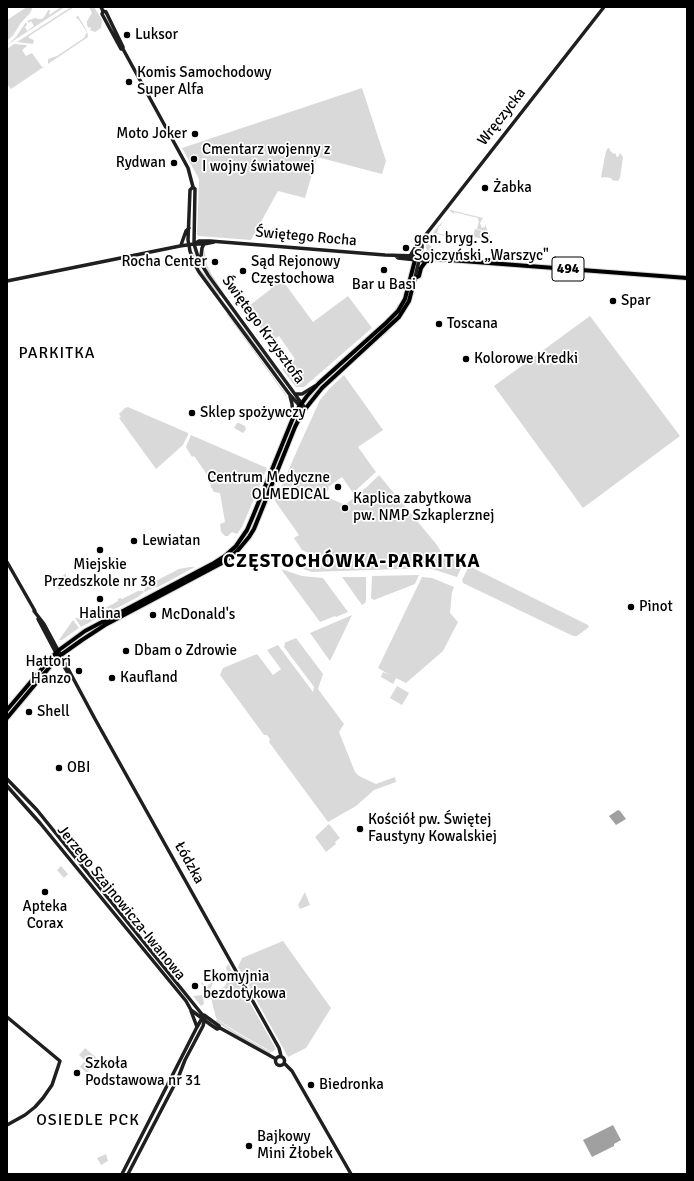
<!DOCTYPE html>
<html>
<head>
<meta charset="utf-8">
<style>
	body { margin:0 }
	#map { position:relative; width:694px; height:1181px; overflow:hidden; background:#fff; font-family:Signika,sans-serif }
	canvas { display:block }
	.frame { position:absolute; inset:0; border:8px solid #000; pointer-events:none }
</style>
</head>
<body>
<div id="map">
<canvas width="694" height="1181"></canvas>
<div class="frame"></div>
</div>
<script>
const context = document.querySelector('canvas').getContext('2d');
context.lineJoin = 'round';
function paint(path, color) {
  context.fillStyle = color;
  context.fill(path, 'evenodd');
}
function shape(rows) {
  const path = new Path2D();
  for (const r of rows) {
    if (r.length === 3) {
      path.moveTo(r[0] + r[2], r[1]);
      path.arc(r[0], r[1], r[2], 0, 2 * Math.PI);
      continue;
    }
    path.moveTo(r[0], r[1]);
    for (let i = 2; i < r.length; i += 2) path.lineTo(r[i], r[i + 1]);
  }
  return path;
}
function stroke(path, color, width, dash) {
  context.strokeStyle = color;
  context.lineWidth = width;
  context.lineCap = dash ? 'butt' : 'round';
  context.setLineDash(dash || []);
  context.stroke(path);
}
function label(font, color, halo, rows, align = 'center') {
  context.font = font + ' Signika,sans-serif';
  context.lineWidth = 3.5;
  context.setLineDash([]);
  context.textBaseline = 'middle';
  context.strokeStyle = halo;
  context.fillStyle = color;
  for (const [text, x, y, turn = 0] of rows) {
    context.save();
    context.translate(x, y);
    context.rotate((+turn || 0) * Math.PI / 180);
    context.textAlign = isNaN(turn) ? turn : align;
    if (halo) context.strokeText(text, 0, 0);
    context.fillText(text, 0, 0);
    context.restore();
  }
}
paint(shape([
	[27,7,33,7,30,13,20,24,14,34,7,41,7,20],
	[61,7,65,7,7,45,16,37,26,22,27,25,25,27,27,31,34,26,31,21,29,23,27,21,35,18,38,19,42,19,45,16,48,10,50,10,49,15],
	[71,7,74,7,29,36,29,38,34,40,33,44,17,42],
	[89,7,94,7,102,20,101,28,95,32,90,30,91,28,91,27,89,28,87,25,87,21,92,13],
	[78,16,87,31,88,37,48,64,48,59,57,56,84,38,87,32,78,19,76,18,76,17],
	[14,44,26,45,27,46,22,50,26,56,32,53,42,67,45,66,11,89,7,84,7,49],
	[362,88,386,161,382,174,317,157,305,198,278,191,251,240,199,236,197,235,199,179,182,148],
	[608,148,610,149,610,151,612,152,612,153,616,154,616,156,618,157,620,153,623,157,620,178,618,181,612,180,611,178,604,177,602,178,601,177,606,151],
	[451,210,483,218,480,223,482,228,485,227,485,224,490,237,489,240,474,237,473,243,433,233,439,225,440,225,442,221,441,226,439,226,437,233,471,241,474,233,475,229,482,231,482,230,477,229,479,221,478,220,478,218,454,212,454,213,455,214,454,214,450,211],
	[426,243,426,242,431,246,438,255,440,255,430,254,426,248],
	[202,249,204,249,207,265,212,275,226,296,208,272,202,255],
	[192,252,193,252,201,270,220,293,220,296,219,296,203,275,197,265],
	[277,273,313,322,348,296,372,328,304,387,296,387,282,369,295,359,279,336,271,341,253,318,258,314,250,305,271,289,266,280],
	[398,304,398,308,392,315,345,358,331,368,383,322,393,313],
	[226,305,253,340,277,373,277,374,267,363,226,306],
	[403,308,398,316,327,381,309,399,307,398],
	[226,313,228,314,285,393,288,399],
	[590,316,680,436,583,508,494,386],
	[390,328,390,330,329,384,342,371],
	[344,375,383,430,358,447,376,472,353,493,342,477,328,487,329,488,325,496,345,505,368,486,379,475,437,545,441,552,463,564,457,577,429,568,312,572,303,569,312,555,302,550,294,538,299,535,275,501,299,446,320,400,331,387],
	[128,407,188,433,188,435,183,445,156,469,119,418,121,417,119,414,125,408],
	[237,423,239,423,245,426,246,429,243,433,234,428],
	[191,435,267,468,242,527,237,534,232,532,228,536,225,536,221,532,220,524,225,522,220,493,214,492,211,487,208,476,194,456,192,457,186,447],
	[278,473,280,474,261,519,262,513],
	[190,567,195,567,158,587,155,587,145,592,144,591,146,586,179,569],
	[471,567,588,625,589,627,577,636,573,636,463,583,462,580,468,568],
	[281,569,302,576,323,578,348,612,336,617,335,616,320,622],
	[66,573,66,585,59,590,54,584],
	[419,575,415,584,374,600,371,598,372,576],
	[342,577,366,577,366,601,364,604,362,605],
	[422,577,432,578,454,587,452,592,450,613,458,622,443,651,406,683,396,678,393,684,381,677,383,672,390,675,378,668],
	[138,591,143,591,144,592,138,597,81,627,75,618,85,619,97,613,96,611,99,609,100,611,118,601,118,599,120,598,122,599],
	[352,615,330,661,310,633],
	[73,620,79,628,62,640,59,640],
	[296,638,323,674,318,689,344,724,339,732,355,772,359,776,376,784,395,777,396,782,374,790,356,806,328,822,269,742,270,739,267,735,264,735,220,675,223,668,257,654,273,675,281,669,267,650,278,645,313,692,314,687,284,647,285,644,284,643],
	[397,686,409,693,402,705,390,698],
	[329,824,340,838,335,842,336,844,326,852,315,837],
	[61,866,68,874,64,878,57,870],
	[305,892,310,905,300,909,298,905],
	[283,941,331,1008,306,1048,288,1057,238,967,242,958],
	[228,964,276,1049,272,1052,235,1031,216,1018,211,998,226,985,228,975,226,968],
	[205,969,207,972,206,973,213,983,209,991,207,992,201,983,202,982,206,987,211,983,203,970],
	[202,995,203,997,204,1004,201,1006,193,996],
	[217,1019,235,1032,271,1052,270,1054,236,1035,215,1021],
	[85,1048,99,1060,92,1067,79,1055],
	[84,1062,91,1068,87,1073,80,1067],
	[106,1154,108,1161,101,1165,97,1158]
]), '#d9d9d9');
paint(shape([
	[618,810,620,811,626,819,616,825,609,816],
	[613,1125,621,1140,614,1144,614,1146,592,1157,583,1140]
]), '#a0a0a0');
const primary = shape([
	[7,710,51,658,59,650,85,631,214,563,225,556,236,546,247,530,253,516,293,418,297,410,307,396,319,383,386,323,398,311,405,299,416,256,431,257,436,259,687,278],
	[7,718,58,657,82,640,105,625,220,564,232,556,239,549,249,537,254,529,295,427,302,413,322,388,399,317,409,301,415,278,419,276,421,268,426,261,430,261,433,259]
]);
stroke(primary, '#dbdbdb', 6);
stroke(shape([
	[101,7,103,11,102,14,109,27,121,49,123,49],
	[103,11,106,12,123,47,123,49,188,168,193,187,195,189,194,244,199,260,208,275,305,408],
	[193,187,190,190,188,240,190,251,194,263,199,272,290,395,300,406,302,407],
	[194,244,199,241,210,241,385,255,416,256,418,247,422,243,424,237,604,7],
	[181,245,186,231,189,228],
	[396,256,398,258,426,261],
	[410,256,415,248,418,247],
	[199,260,201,256,202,248,204,244],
	[415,278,422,247,422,243],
	[7,281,180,246,194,244,204,244,214,242],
	[295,394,302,394,315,386],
	[290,396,292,404,293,418],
	[7,562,35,611],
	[34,611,44,624,95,719,279,1048,281,1056],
	[38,619,56,653,68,673],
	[7,779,37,810,205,1018,203,1026,185,1060,178,1078,128,1174],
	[7,786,40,823,186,1001,191,1010,211,1025,217,1029,220,1028,276,1059],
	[191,1011,197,1027],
	[7,1017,60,1061,52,1085,43,1098,35,1107,25,1115,7,1125],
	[280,1061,4.5],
	[284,1063,292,1071,351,1174],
	[122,1174,197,1027,204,1015,219,1026,220,1028]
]), '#1f1f1f', 3.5);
stroke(primary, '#000', 4);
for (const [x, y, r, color] of [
	[127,35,4,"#000"],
	[129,82,4,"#000"],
	[195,134,4,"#000"],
	[194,159,4,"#000"],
	[174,163,4,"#000"],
	[485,188,4,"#000"],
	[406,248,4,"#000"],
	[215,262,4,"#000"],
	[384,270,4,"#000"],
	[243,271,4,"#000"],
	[613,301,4,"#000"],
	[439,324,4,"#000"],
	[466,359,4,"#000"],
	[192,413,4,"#000"],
	[338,487,4,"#000"],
	[345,508,4,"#000"],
	[134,541,4,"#000"],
	[100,550,4,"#000"],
	[100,599,4,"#000"],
	[631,607,4,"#000"],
	[153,615,4,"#000"],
	[126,651,4,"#000"],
	[79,671,4,"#000"],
	[112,678,4,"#000"],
	[29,712,4,"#000"],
	[59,768,4,"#000"],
	[360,829,4,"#000"],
	[45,892,4,"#000"],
	[195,986,4,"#000"],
	[77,1073,4,"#000"],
	[311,1085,4,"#000"],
	[249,1146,4,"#000"]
]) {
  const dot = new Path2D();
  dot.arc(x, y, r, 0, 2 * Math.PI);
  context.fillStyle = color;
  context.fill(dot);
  stroke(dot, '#fff', 1.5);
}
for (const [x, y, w] of [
	[568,269,32]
]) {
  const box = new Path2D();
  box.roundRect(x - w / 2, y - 12, w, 24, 3);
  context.fillStyle = '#fff';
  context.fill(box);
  stroke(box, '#000', 1);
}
label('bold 14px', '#000', null, [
	["494",568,269]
]);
label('15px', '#000', '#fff', [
	["Luksor",135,35],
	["Komis Samochodowy",137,73],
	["Super Alfa",137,90],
	["Moto Joker",187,134,"right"],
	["Cmentarz wojenny z",202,150],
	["I wojny światowej",202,167],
	["Rydwan",166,163,"right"],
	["Żabka",493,188],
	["gen. bryg. S.",414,239],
	["Sojczyński „Warszyc\"",414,256],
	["Rocha Center",207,262,"right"],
	["Sąd Rejonowy",251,262],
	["Częstochowa",251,279],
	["Bar u Basi",384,285,"center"],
	["Spar",621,301],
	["Toscana",447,324],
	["Kolorowe Kredki",474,359],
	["Sklep spożywczy",200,413],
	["Centrum Medyczne",330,478,"right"],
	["OLMEDICAL",330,495,"right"],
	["Kaplica zabytkowa",353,499],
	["pw. NMP Szkaplerznej",353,516],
	["Lewiatan",142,541],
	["Miejskie",100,565,"center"],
	["Przedszkole nr 38",100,582,"center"],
	["Pinot",639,607],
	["Halina",100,614,"center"],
	["McDonald's",161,615],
	["Dbam o Zdrowie",134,651],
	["Hattori",71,662,"right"],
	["Hanzo",71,679,"right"],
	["Kaufland",120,678],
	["Shell",37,712],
	["OBI",67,768],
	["Kościół pw. Świętej",368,820],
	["Faustyny Kowalskiej",368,837],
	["Apteka",45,907,"center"],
	["Corax",45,924,"center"],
	["Ekomyjnia",203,977],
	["bezdotykowa",203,994],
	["Szkoła",85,1064],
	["Podstawowa nr 31",85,1081],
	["Biedronka",319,1085],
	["Bajkowy",257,1137],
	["Mini Żłobek",257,1154]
], 'left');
label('15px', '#000', '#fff', [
	["Wręczycka",502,117,-52],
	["Świętego Rocha",306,237,5],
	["Świętego Krzysztofa",263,330,54],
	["Łódzka",189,863,61],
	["Jerzego Szajnowicza-Iwanowa",121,903,51]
]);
context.letterSpacing = '1px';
label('16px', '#000', '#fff', [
	["PARKITKA",57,354],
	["OSIEDLE PCK",88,1121]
]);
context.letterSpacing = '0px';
context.letterSpacing = '1px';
label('bold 19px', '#000', '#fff', [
	["CZĘSTOCHÓWKA-PARKITKA",352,562]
]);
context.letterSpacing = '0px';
</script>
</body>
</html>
